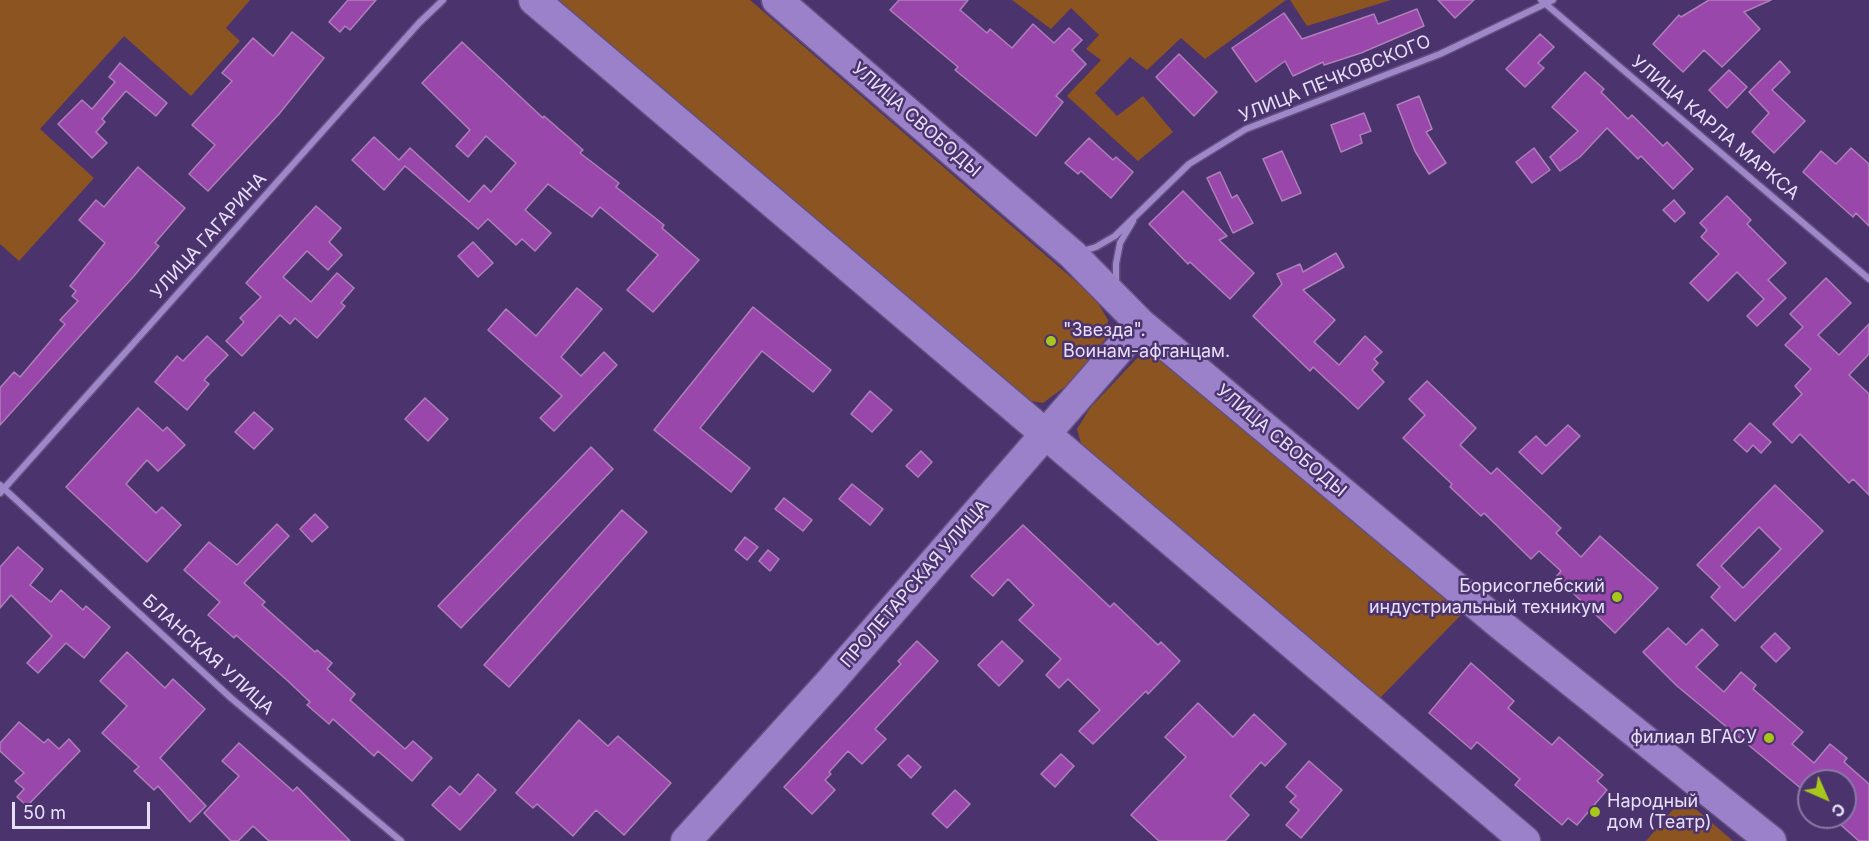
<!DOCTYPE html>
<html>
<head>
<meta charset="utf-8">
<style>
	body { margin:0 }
	#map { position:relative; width:1869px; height:841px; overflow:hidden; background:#4b346d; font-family:Inter,sans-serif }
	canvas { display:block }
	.north { position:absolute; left:1797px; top:769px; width:60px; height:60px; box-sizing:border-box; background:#4b346d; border:2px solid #8a78a6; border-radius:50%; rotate:135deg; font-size:16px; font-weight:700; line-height:24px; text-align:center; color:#e8dffb }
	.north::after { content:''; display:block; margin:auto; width:21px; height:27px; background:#a9c71b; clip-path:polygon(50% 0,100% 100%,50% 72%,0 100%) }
	.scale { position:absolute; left:12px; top:802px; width:138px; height:27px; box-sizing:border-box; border:3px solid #e8dffb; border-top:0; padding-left:8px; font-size:18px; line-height:21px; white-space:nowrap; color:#e8dffb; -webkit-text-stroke:4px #4b346d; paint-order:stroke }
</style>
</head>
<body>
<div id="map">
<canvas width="1869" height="841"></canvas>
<div class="north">С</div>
<div class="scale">50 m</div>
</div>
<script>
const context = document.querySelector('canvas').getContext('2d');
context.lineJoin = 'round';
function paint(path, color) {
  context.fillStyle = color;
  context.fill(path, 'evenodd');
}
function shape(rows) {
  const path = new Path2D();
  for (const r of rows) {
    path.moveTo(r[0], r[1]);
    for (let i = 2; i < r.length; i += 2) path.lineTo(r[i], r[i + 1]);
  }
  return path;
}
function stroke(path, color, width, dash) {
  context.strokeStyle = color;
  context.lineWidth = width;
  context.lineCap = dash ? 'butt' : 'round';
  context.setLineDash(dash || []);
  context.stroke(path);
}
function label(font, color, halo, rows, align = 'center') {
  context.font = font + ' Inter,sans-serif';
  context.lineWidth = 5;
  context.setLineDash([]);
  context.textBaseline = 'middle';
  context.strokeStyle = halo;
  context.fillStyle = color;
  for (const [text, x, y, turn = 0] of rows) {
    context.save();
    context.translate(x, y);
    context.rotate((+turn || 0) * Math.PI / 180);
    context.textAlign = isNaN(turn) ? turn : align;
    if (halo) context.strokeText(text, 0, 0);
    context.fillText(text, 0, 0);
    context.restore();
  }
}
paint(shape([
	[0,0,250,0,226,28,240,41,191,96,124,36,40,129,94,178,19,261,0,244],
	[557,0,750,0,1095,298,1108,320,1106,338,1070,383,1043,403,1031,401,1013,391],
	[1012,0,1286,0,1205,59,1181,38,1147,70,1130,57,1095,93,1117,116,1143,96,1173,132,1138,161,1067,96,1101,60,1086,49,1099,35,1071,8,1051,29],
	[1290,0,1391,0,1307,26],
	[1142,353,1159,355,1462,614,1377,701,1082,447,1077,429,1090,408],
	[1683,798,1733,841,1646,841]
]), '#8b5421');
const building = shape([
	[348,0,376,0,350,30,345,26,340,32,329,22,348,0],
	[899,0,968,0,960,10,987,33,990,29,1012,48,1033,24,1054,43,1069,28,1082,40,1072,50,1086,64,1056,96,1063,102,1036,136,955,70,958,67,890,10,899,0],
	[1438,0,1474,0,1455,18,1438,0],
	[1709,0,1771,0,1744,12,1760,29,1722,67,1704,50,1683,72,1653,44,1679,15,1681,17,1709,0],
	[1417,9,1424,26,1361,53,1324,65,1323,62,1293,76,1285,61,1256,82,1232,48,1284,13,1302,39,1374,14,1378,24,1417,9],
	[292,32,324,58,279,114,208,191,189,174,215,145,192,125,232,81,222,73,253,38,273,56,292,32],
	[1540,34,1554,47,1538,63,1544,68,1525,87,1506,69,1540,34],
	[462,42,543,118,544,116,583,150,580,153,619,183,616,187,664,225,662,228,699,260,653,312,627,290,658,255,600,207,592,217,548,184,525,210,551,233,535,251,522,239,516,245,488,219,478,229,405,166,384,190,352,160,374,137,399,160,410,148,469,202,484,185,491,192,516,163,486,136,468,157,456,146,470,130,422,83,462,42],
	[1179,54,1217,92,1194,116,1156,77,1179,54],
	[1780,61,1790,72,1772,90,1805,121,1774,153,1752,132,1769,113,1749,92,1780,61],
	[120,63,167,103,156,116,126,91,102,119,105,122,96,132,107,143,92,158,58,124,82,100,92,109,115,82,109,77,120,63],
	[1729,70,1747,87,1727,108,1709,90,1729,70],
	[1585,72,1604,89,1601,92,1628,119,1632,115,1663,146,1667,142,1693,169,1673,189,1641,156,1638,159,1607,128,1580,157,1560,171,1550,157,1578,131,1552,107,1585,72],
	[1419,96,1432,129,1426,132,1446,163,1429,174,1415,151,1397,105,1419,96],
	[1364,113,1371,131,1360,135,1362,143,1341,152,1331,125,1364,113],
	[1089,138,1113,160,1116,157,1133,172,1111,198,1081,171,1078,174,1065,163,1089,138],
	[1534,148,1550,170,1532,183,1516,162,1534,148],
	[1851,148,1869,164,1869,226,1856,213,1853,217,1803,172,1821,151,1836,164,1851,148],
	[1282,151,1301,193,1282,201,1263,159,1282,151],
	[138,167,185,208,155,243,159,246,134,276,0,425,0,388,14,372,20,377,65,324,60,320,78,301,72,296,76,291,70,286,105,243,79,220,96,200,104,207,138,167],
	[1220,172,1232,198,1237,195,1253,223,1233,233,1207,178,1220,172],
	[1183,191,1227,236,1219,240,1254,273,1230,299,1190,262,1188,264,1149,224,1183,191],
	[1727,196,1751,220,1747,224,1786,263,1768,280,1786,298,1757,326,1747,316,1764,299,1737,272,1708,301,1690,283,1719,254,1701,237,1707,230,1700,223,1727,196],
	[1674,200,1685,213,1675,222,1663,210,1674,200],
	[316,206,341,228,329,242,342,255,328,270,307,251,283,277,311,302,337,273,354,288,341,303,345,306,317,338,295,318,290,324,280,315,242,356,226,341,244,322,240,318,261,297,246,283,316,206],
	[473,242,493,263,478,277,458,256,473,242],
	[1336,253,1344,267,1303,290,1335,320,1314,342,1339,365,1365,336,1382,352,1374,359,1378,363,1372,370,1384,382,1358,409,1313,367,1310,371,1253,316,1282,284,1277,274,1300,264,1303,272,1336,253],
	[1826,278,1851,303,1818,335,1839,355,1869,324,1869,354,1849,375,1869,394,1869,495,1853,479,1849,483,1800,434,1792,443,1773,424,1802,394,1795,386,1811,369,1785,345,1803,327,1790,314,1826,278],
	[577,288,602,309,561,357,581,376,604,352,617,365,554,431,540,418,562,396,488,330,506,309,536,336,577,288],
	[753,307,831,370,813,392,762,351,700,428,750,468,731,492,654,430,753,307],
	[207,336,228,355,204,380,209,384,187,410,155,382,177,356,183,361,207,336],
	[1427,381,1476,428,1460,445,1491,474,1497,468,1561,528,1556,533,1581,557,1600,536,1658,588,1615,633,1556,577,1561,571,1539,551,1531,559,1484,513,1481,516,1450,487,1452,484,1403,438,1425,415,1409,399,1427,381],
	[870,391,892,410,872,432,851,414,870,391],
	[425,398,448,419,428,441,405,419,425,398],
	[138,408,163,431,167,427,185,445,158,471,147,460,126,484,156,513,162,507,181,525,147,562,66,487,138,408],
	[254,412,273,429,254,449,235,432,254,412],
	[1750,423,1771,442,1761,453,1753,445,1747,452,1734,440,1750,423],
	[1568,425,1580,436,1542,474,1519,452,1536,436,1546,446,1568,425],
	[591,447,613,469,461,628,438,606,591,447],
	[921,451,932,462,918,477,906,466,921,451],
	[852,484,883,509,870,525,839,499,852,484],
	[1775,485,1823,531,1735,621,1711,597,1720,587,1697,565,1775,485],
	[1759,527,1781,549,1743,588,1721,566,1759,527],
	[784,498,812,520,803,531,775,509,784,498],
	[622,510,647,532,509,687,484,665,622,510],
	[315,514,328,527,312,542,300,529,315,514],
	[277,524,289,536,244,583,265,602,262,605,315,652,317,650,332,663,327,669,355,694,350,700,405,749,413,741,432,758,412,781,378,751,374,756,333,719,329,724,307,705,310,702,289,682,236,635,234,638,208,615,220,602,184,570,209,542,237,565,277,524],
	[1023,525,1110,607,1114,603,1158,645,1161,642,1180,661,1148,694,1146,691,1093,744,1079,731,1100,710,1068,679,1059,688,1046,675,1061,659,1019,620,1034,605,1008,579,993,596,971,576,1023,525],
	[745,537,758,547,747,560,735,550,745,537],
	[18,547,43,569,30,585,51,602,61,590,83,610,86,606,110,627,84,658,66,643,38,673,27,663,52,636,11,595,0,608,0,567,18,547],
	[768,550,779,559,770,571,759,561,768,550],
	[1668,628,1686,645,1702,629,1718,645,1696,667,1724,692,1741,672,1756,685,1753,689,1803,732,1792,744,1814,763,1830,744,1847,758,1844,762,1869,784,1869,841,1859,841,1832,817,1845,817,1845,781,1809,781,1809,795,1677,686,1643,652,1668,628],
	[1775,633,1790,648,1776,662,1761,647,1775,633],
	[917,641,938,661,875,729,886,739,862,764,848,751,829,772,831,774,825,780,835,790,812,814,784,787,901,664,898,661,917,641],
	[1002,641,1023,661,999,686,978,665,1002,641],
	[127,652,165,688,173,679,205,709,160,758,206,806,190,822,158,786,154,790,134,771,139,767,102,733,127,706,100,681,127,652],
	[1471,663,1514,701,1508,708,1552,745,1559,737,1603,775,1597,781,1607,790,1577,825,1568,818,1562,825,1515,785,1520,779,1477,742,1471,749,1429,713,1471,663],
	[1198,703,1233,737,1254,714,1286,744,1265,766,1261,762,1230,796,1249,815,1225,841,1159,841,1131,815,1186,757,1165,737,1198,703],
	[579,720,608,746,618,736,671,783,624,835,596,810,573,836,537,804,533,808,516,793,579,720],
	[19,722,44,743,48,739,59,749,69,739,80,751,27,806,17,797,24,789,15,781,24,773,0,751,0,743,19,722],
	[239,743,293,791,297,787,350,841,269,841,253,826,238,841,231,841,204,813,239,776,222,761,239,743],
	[1061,754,1074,766,1055,787,1041,774,1061,754],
	[908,755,921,767,911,778,898,765,908,755],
	[1309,761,1342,790,1301,838,1286,825,1299,810,1290,802,1296,796,1286,787,1309,761],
	[478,774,496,790,460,830,432,805,450,786,460,795,478,774],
	[955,790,970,804,947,828,932,814,955,790]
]);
paint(building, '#9a47ab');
stroke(building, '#ae7fb8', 1.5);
const street = shape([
	[1541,0,1869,279],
	[1083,251,1096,247,1115,236,1189,164,1246,129,1440,54,1553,0],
	[1116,284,1116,264,1120,243,1133,221],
	[0,485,231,698,401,841],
	[0,493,419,23,443,0]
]);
const secondary = shape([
	[534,0,1525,841],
	[777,0,1072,254,1141,324,1501,625,1771,841],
	[686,841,830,682,1141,324]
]);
stroke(street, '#645080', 9);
stroke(secondary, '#645080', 33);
stroke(street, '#9f88c9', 6);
stroke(secondary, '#9b81c9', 30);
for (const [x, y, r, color] of [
	[1051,341,6,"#a9c71b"],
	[1617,597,6,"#a9c71b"],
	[1769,738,6,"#a9c71b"],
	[1595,812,6,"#a9c71b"]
]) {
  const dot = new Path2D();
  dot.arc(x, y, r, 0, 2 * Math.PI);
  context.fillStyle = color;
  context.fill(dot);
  stroke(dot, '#4b346d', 2);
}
label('18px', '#e8dffb', '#4b346d', [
	["УЛИЦА ПЕЧКОВСКОГО",1335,79,-22],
	["УЛИЦА СВОБОДЫ",916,120,41],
	["УЛИЦА КАРЛА МАРКСА",1715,128,40],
	["УЛИЦА ГАГАРИНА",209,236,-48],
	["УЛИЦА СВОБОДЫ",1281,441,40],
	["ПРОЛЕТАРСКАЯ УЛИЦА",915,584,-49],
	["БЛАНСКАЯ УЛИЦА",208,655,42]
]);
label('18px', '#e8dffb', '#4b346d', [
	["\"Звезда\".",1063,331],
	["Воинам-афганцам.",1063,352],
	["Борисоглебский",1605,587,"right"],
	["индустриальный техникум",1605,608,"right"],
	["филиал ВГАСУ",1757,738,"right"],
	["Народный",1607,802],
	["дом (Театр)",1607,823]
], 'left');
</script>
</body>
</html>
